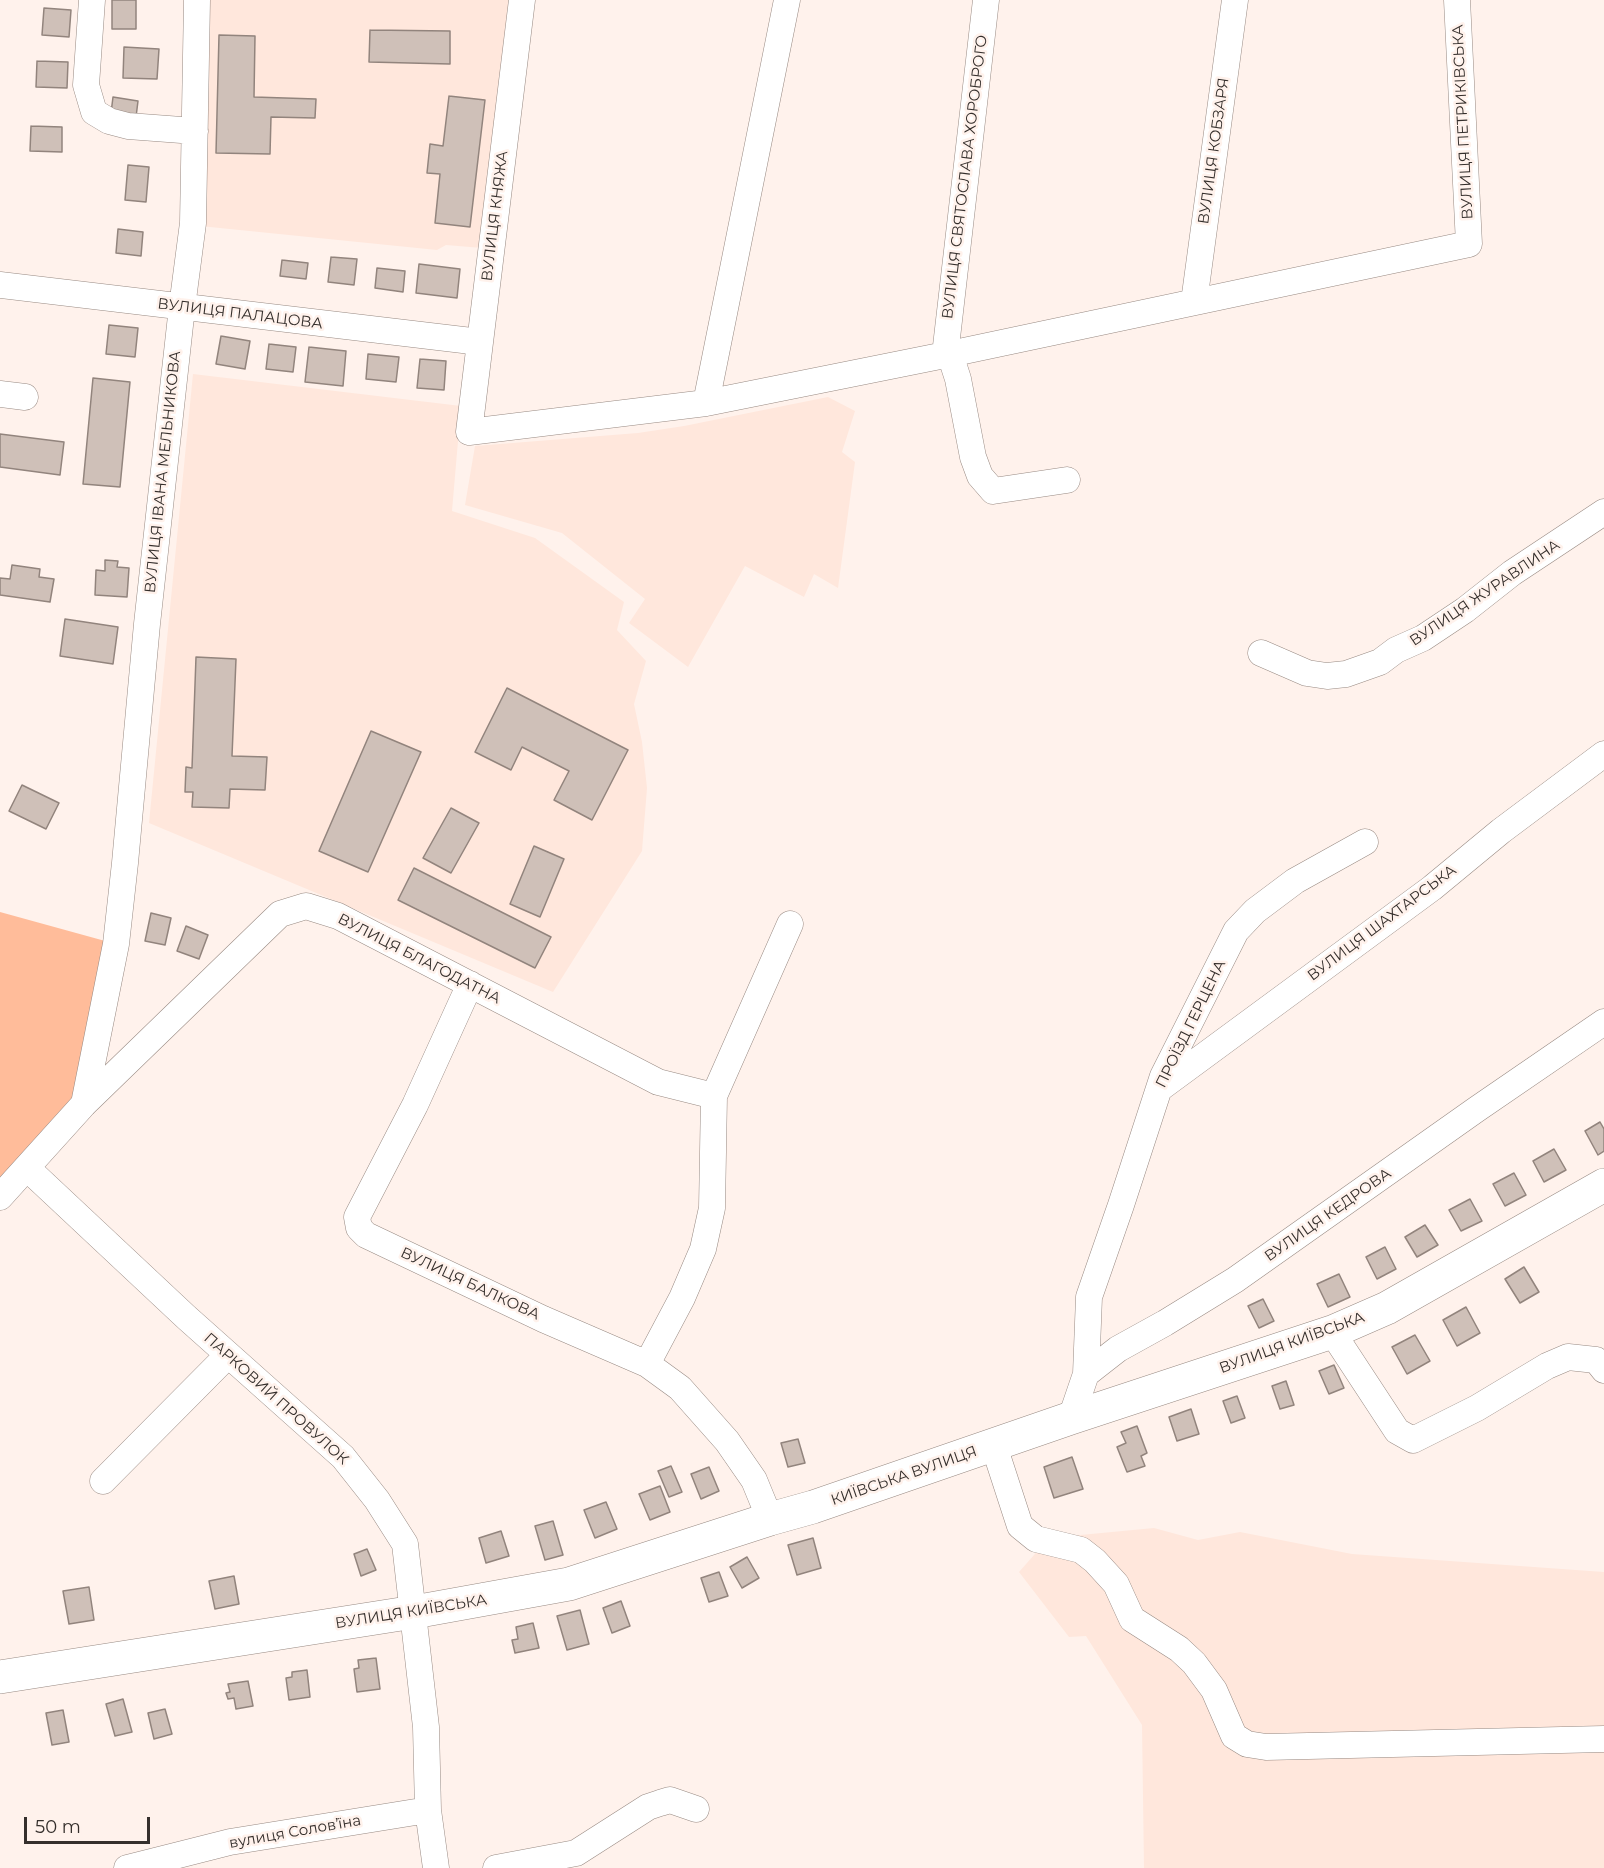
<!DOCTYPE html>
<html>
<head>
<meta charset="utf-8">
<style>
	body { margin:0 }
	#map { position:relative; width:1604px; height:1868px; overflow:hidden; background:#fff2ec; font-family:Montserrat,sans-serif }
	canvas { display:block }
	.scale { position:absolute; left:24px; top:1817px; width:126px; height:27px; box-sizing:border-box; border:3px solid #352f2c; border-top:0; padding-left:8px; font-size:18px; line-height:21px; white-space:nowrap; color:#352f2c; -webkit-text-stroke:4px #fff2ec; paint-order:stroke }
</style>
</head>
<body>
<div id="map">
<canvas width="1604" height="1868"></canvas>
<div class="scale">50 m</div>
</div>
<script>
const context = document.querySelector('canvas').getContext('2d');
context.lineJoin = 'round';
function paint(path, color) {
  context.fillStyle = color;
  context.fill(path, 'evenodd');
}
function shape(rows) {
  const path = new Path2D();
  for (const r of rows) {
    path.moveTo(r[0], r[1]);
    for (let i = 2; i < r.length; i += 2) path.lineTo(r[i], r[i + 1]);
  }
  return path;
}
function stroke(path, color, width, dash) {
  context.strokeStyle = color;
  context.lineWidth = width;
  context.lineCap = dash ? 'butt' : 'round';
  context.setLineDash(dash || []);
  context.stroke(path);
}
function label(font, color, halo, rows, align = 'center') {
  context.font = font + ' Montserrat,sans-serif';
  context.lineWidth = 5;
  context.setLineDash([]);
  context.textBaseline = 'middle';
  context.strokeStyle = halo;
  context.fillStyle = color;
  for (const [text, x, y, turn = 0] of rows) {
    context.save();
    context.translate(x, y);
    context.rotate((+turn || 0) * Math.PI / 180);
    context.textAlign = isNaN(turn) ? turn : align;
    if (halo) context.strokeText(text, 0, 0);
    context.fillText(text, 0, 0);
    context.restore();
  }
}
paint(shape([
	[205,0,514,0,482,248,446,245,437,250,200,226],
	[193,374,461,406,452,511,535,538,624,602,617,630,646,661,634,704,642,742,647,788,642,851,553,992,149,823],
	[828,397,855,411,842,452,855,462,838,588,814,574,804,597,745,566,688,667,629,623,645,599,562,533,465,505,475,446,638,433,684,426],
	[1154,1528,1198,1540,1240,1532,1352,1554,1604,1572,1604,1868,1144,1868,1142,1725,1086,1636,1069,1637,1019,1572,1049,1538]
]), '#ffe7dc');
paint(shape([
	[0,912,116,944,84,1104,0,1197]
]), '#ffbc9a');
const building = shape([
	[112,0,136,0,136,29,112,29,112,0],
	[44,8,71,10,69,37,42,35,44,8],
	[370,30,450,31,450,64,369,62,370,30],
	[219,35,255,36,254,97,316,99,315,118,271,117,270,154,216,153,219,35],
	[124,47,159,49,157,79,123,78,124,47],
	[37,61,68,62,67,88,36,87,37,61],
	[449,96,485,100,470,227,435,223,440,174,427,173,430,144,443,146,449,96],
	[113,97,138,101,136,117,111,113,113,97],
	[31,126,62,127,62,152,30,151,31,126],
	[128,165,149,167,146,202,125,200,128,165],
	[118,229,143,232,141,256,116,253,118,229],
	[331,257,357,259,354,285,328,282,331,257],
	[282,260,308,263,306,279,280,276,282,260],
	[419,264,460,269,457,298,416,293,419,264],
	[377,268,405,271,403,292,375,288,377,268],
	[109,325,138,328,135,357,106,354,109,325],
	[221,336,250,341,245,369,216,364,221,336],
	[269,344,296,347,293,372,266,369,269,344],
	[309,347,346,351,343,386,305,382,309,347],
	[368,354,399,357,396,382,366,379,368,354],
	[420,359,446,361,444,390,417,388,420,359],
	[93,378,130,382,120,487,83,484,93,378],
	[0,434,64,442,60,475,0,467,0,434],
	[105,560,118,561,117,567,129,568,127,597,95,595,96,570,105,571,105,560],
	[12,565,40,569,39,577,54,579,50,602,0,595,0,578,10,579,12,565],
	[65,619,118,627,113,664,60,656,65,619],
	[196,657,236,659,232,756,267,757,265,790,230,789,229,808,192,807,193,792,185,792,186,767,192,768,196,657],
	[507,688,628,750,592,820,554,800,569,771,522,747,511,770,475,752,507,688],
	[371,731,421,752,368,872,319,851,371,731],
	[22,785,59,803,46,829,9,811,22,785],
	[451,808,479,823,451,873,423,858,451,808],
	[534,846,564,859,540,917,510,904,534,846],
	[414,868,551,937,535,968,398,900,414,868],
	[151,913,171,918,165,945,145,941,151,913],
	[186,926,208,935,199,959,177,951,186,926],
	[1600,1122,1604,1129,1604,1151,1598,1155,1585,1131,1600,1122],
	[1554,1149,1566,1170,1544,1182,1533,1161,1554,1149],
	[1514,1173,1526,1195,1505,1206,1493,1184,1514,1173],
	[1470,1199,1482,1221,1461,1231,1449,1210,1470,1199],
	[1425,1225,1438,1245,1417,1257,1405,1237,1425,1225],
	[1385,1247,1396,1269,1377,1279,1366,1257,1385,1247],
	[1524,1267,1539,1292,1520,1303,1505,1279,1524,1267],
	[1339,1274,1350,1297,1328,1307,1317,1284,1339,1274],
	[1263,1299,1274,1321,1259,1328,1248,1306,1263,1299],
	[1466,1307,1480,1333,1457,1346,1443,1320,1466,1307],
	[1415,1335,1430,1361,1407,1374,1392,1347,1415,1335],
	[1334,1365,1344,1388,1329,1394,1319,1371,1334,1365],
	[1286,1381,1294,1405,1280,1409,1272,1386,1286,1381],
	[1237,1396,1245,1418,1231,1423,1223,1401,1237,1396],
	[1191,1409,1199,1434,1177,1441,1169,1417,1191,1409],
	[1137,1426,1147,1453,1141,1456,1145,1466,1127,1472,1117,1447,1126,1443,1121,1432,1137,1426],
	[798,1439,805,1463,788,1467,781,1443,798,1439],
	[1072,1457,1083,1489,1054,1498,1044,1467,1072,1457],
	[671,1466,682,1492,669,1497,658,1471,671,1466],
	[709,1467,719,1491,701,1499,691,1474,709,1467],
	[660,1486,670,1512,650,1520,639,1494,660,1486],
	[606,1502,617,1529,595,1538,584,1510,606,1502],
	[553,1521,563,1555,545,1560,535,1526,553,1521],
	[501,1531,509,1556,486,1563,479,1538,501,1531],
	[813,1538,821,1568,797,1575,788,1545,813,1538],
	[367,1549,376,1570,361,1576,354,1554,367,1549],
	[747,1557,759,1578,742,1588,730,1567,747,1557],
	[719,1572,728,1596,709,1602,701,1578,719,1572],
	[234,1576,239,1604,215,1609,209,1581,234,1576],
	[89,1587,94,1620,69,1624,63,1591,89,1587],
	[621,1601,630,1626,612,1633,603,1608,621,1601],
	[580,1610,589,1644,567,1650,557,1616,580,1610],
	[533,1623,539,1648,515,1653,512,1640,518,1639,516,1627,533,1623],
	[376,1658,380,1689,357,1692,354,1669,359,1668,358,1660,376,1658],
	[307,1670,310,1697,289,1700,286,1678,292,1677,292,1672,307,1670],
	[248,1681,253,1706,236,1709,234,1698,228,1699,226,1693,230,1692,228,1684,248,1681],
	[123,1699,132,1732,115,1736,106,1704,123,1699],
	[165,1709,172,1734,154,1739,148,1713,165,1709],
	[63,1710,69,1742,52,1745,46,1713,63,1710]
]);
paint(building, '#cfc0b8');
stroke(building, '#92847d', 1.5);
const minor = shape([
	[92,0,86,85,94,112,109,121,128,126,195,131],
	[522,0,469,432,706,403,945,355,1469,244,1457,0],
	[0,285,480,342],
	[1194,302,1235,0],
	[950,354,958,379,973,457,980,476,993,491,1067,480],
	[945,355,986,0],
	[0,394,25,397],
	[706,403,787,0],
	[1261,653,1307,673,1327,676,1346,674,1380,662,1396,650,1423,638,1465,610,1512,573,1604,512],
	[470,984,415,1105,357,1217,359,1228,366,1235,543,1319,647,1364,680,1388,727,1441,754,1480,770,1519],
	[1159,1089,1432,888,1501,831,1604,754],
	[84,1104,116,944,125,863,147,624,182,307,193,223,197,0],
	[27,1168,186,1317,343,1457,377,1500,405,1544,426,1727,428,1810,436,1868],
	[0,1197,84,1104,280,914,306,906,338,916,658,1082,714,1096,790,924],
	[1332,1332,1397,1431,1413,1440,1477,1408,1547,1366,1568,1357,1596,1360,1604,1370],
	[647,1364,682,1298,703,1249,712,1208,714,1096],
	[1086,1374,1089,1297,1121,1205,1163,1076,1236,931,1255,911,1295,881,1365,842],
	[1071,1418,1086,1374,1118,1349,1165,1323,1235,1280,1477,1109,1604,1022],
	[994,1446,1020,1526,1036,1539,1081,1550,1095,1561,1116,1584,1132,1619,1179,1649,1194,1663,1214,1690,1234,1736,1247,1744,1266,1747,1604,1739],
	[103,1481,228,1355],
	[127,1868,230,1842,428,1810],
	[496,1868,576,1853,648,1807,660,1803,670,1800,696,1809]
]);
const major = shape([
	[0,1677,414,1612,569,1584,770,1519,813,1507,1071,1418,1332,1332,1387,1308,1604,1185]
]);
stroke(minor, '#988a83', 27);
stroke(major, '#988a83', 34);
stroke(minor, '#fff', 26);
stroke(major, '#fff', 33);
label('15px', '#352f2c', '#fff2ec', [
	["ВУЛИЦЯ ПЕТРИКІВСЬКА",1463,122,-93],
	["ВУЛИЦЯ КОБЗАРЯ",1214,151,-82],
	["ВУЛИЦЯ СВЯТОСЛАВА ХОРОБРОГО",965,177,-83],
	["ВУЛИЦЯ КНЯЖА",495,216,-83],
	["ВУЛИЦЯ ПАЛАЦОВА",240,314,7],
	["ВУЛИЦЯ ІВАНА МЕЛЬНИКОВА",163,472,-84],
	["ВУЛИЦЯ ЖУРАВЛИНА",1485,593,-34],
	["ВУЛИЦЯ ШАХТАРСЬКА",1382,923,-37],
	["ВУЛИЦЯ БЛАГОДАТНА",419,959,27],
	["ПРОЇЗД ГЕРЦЕНА",1191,1024,-64],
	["ВУЛИЦЯ КЕДРОВА",1328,1215,-35],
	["ВУЛИЦЯ БАЛКОВА",470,1284,25],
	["ВУЛИЦЯ КИЇВСЬКА",1292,1343,-20],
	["ПАРКОВИЙ ПРОВУЛОК",276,1399,42],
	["КИЇВСЬКА ВУЛИЦЯ",904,1476,-19],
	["ВУЛИЦЯ КИЇВСЬКА",411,1612,-9],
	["вулиця Соловʼїна",295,1832,-10]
]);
</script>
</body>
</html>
